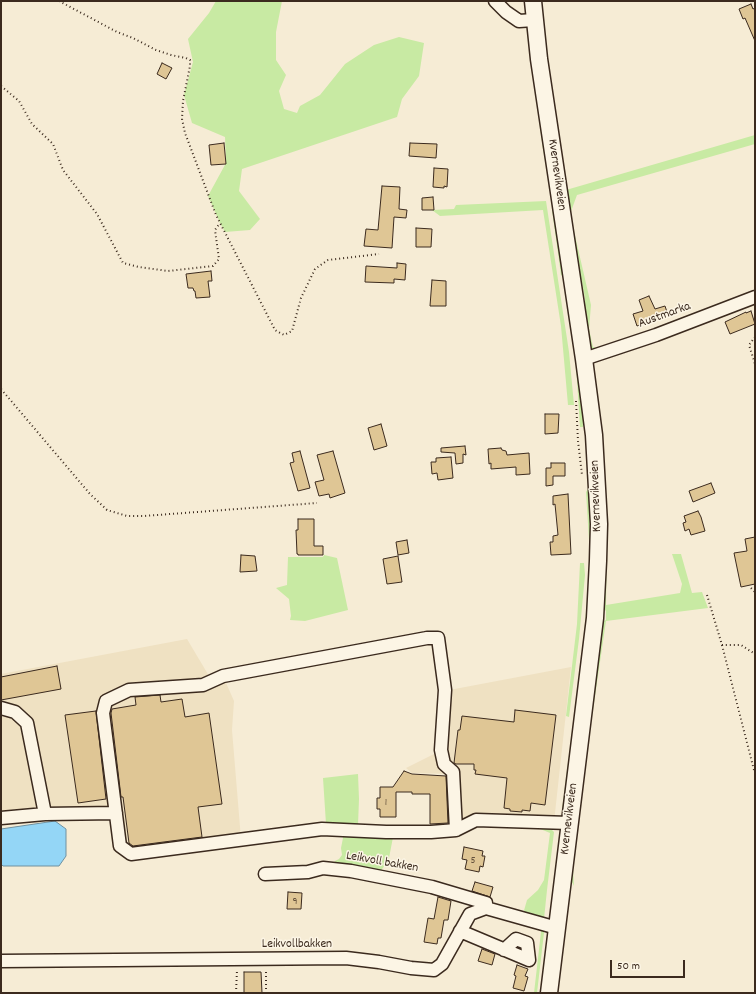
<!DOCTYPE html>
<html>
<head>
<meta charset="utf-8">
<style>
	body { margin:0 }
	#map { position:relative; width:756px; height:994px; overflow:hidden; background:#f6ecd5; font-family:Dekko,sans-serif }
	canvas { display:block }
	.frame { position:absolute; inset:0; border:2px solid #3b2a1e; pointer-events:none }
	.scale { position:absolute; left:610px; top:960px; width:75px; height:18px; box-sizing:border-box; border:2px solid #3b2a1e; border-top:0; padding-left:5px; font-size:12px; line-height:14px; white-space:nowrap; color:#3b2a1e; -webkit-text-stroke:3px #fcf5e5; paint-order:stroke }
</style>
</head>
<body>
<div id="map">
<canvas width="756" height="994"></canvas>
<div class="frame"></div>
<div class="scale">50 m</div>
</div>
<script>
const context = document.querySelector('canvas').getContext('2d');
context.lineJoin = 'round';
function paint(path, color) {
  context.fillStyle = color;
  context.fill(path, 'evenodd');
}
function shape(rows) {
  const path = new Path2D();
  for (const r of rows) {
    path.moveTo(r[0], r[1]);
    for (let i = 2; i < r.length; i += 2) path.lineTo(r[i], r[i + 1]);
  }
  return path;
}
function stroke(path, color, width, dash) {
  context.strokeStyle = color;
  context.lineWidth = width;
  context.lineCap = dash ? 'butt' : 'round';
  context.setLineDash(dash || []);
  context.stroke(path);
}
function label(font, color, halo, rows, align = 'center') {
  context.font = font + ' Dekko,sans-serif';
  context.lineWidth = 3;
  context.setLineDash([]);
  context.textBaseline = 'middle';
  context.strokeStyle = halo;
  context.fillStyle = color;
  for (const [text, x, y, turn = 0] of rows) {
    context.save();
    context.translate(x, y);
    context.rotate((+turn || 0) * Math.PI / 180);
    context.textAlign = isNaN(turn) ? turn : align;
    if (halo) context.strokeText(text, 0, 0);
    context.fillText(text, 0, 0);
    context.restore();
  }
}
paint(shape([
	[187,639,212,681,223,676,234,701,232,730,241,839,131,854,120,846,116,813,1,818,1,674],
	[571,667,554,822,476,820,456,830,451,774,412,773,406,768,436,753,444,691]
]), '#efe1c2');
paint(shape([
	[216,1,282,1,276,32,276,60,286,75,279,91,284,109,297,113,300,106,320,95,345,64,374,45,399,37,424,43,419,76,402,99,397,117,242,169,239,191,260,219,250,230,225,232,220,223,208,196,226,163,225,137,192,123,184,95,193,62,188,39,209,13],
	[528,30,552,189,550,189,543,149,527,32],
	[755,135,755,144,577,195,570,214,591,305,589,329,593,347,603,350,592,351,588,345,585,334,585,299,582,282,573,257,566,190],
	[546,201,569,352,574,405,568,405,561,326,543,210,440,216,432,210,454,209,456,205],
	[553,205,555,208,565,277,561,275,552,210],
	[593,363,603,450,607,527,606,605,680,593,682,584,672,554,681,554,692,593,702,592,708,608,606,621,572,853,574,886,572,882,570,857,601,622,606,620,606,611,600,604,591,367],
	[576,365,580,366,584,394,583,427,580,427],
	[588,489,591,491,592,495,590,556,586,492],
	[324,555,337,558,348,610,305,621,290,620,291,616,289,599,276,588,287,585,288,557,323,557],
	[580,563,584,563,585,575,579,639,569,717,566,716,577,624],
	[590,567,593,571,567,801,562,810,583,646],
	[358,774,359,799,358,825,326,824,323,778],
	[548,826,554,832,547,890,544,919,533,917,531,913,523,914,527,900,538,890,544,880,550,833,538,828],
	[341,830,394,832,389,858,387,863,382,869,380,877,329,869,335,861,339,859,342,855,341,848,343,838],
	[542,923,545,924,537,993,534,993]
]), '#c8eaa3');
const water = shape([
	[55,821,66,829,66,856,59,866,3,866,1,864,1,829,55,821]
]);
paint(water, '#94d6f6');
stroke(water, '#7091a0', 1);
const building = shape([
	[751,4,753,9,755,8,755,41,745,18,743,19,739,9,751,4],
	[162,63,172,68,166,79,157,74,162,63],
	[224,143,226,164,211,165,209,145,224,143],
	[410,143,437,144,436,158,409,156,410,143],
	[434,168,448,169,447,187,444,186,444,188,433,187,434,168],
	[382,186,400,187,399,209,407,210,406,218,394,217,392,248,364,246,366,229,378,230,382,186],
	[433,197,434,210,422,210,422,198,433,197],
	[416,228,432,229,431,247,416,247,416,228],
	[397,263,406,264,405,280,394,279,394,283,365,282,366,266,397,268,397,263],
	[211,271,212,281,208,281,210,297,196,298,195,291,194,291,193,288,188,288,186,274,211,271],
	[432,280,446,281,446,306,430,306,432,280],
	[649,296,655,309,665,306,668,315,637,326,633,314,643,311,639,300,649,296],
	[751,311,755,324,730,334,725,322,746,312,746,313,751,311],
	[545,414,559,414,558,433,545,434,545,414],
	[381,424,387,446,374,450,368,428,381,424],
	[465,446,466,455,463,454,463,463,456,464,455,453,441,452,441,448,465,446],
	[501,448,502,450,506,451,507,455,529,453,530,474,516,475,516,467,491,469,491,463,489,464,488,449,501,448],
	[300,451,310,488,298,491,290,463,294,462,292,453,300,451],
	[333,451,345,493,330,498,329,494,319,496,315,482,324,480,317,455,333,451],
	[451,457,453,478,438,480,437,473,432,474,431,462,436,462,436,458,451,457],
	[551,463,565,463,565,476,553,476,553,485,546,486,546,468,551,468,551,463],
	[711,483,715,493,693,502,689,491,711,483],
	[568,494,571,554,551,555,550,542,553,542,553,536,558,535,555,504,553,505,553,496,568,494],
	[698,511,701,517,705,531,691,535,689,529,685,531,683,523,686,522,684,516,698,511],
	[298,519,314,519,314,546,323,546,323,555,298,555,298,554,297,554,296,530,298,530,298,519],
	[755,537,755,584,741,587,734,553,747,551,745,539,755,537],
	[407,540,409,553,398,555,396,542,407,540],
	[241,555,255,556,257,571,240,572,241,555],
	[398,556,402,582,387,584,383,559,398,556],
	[57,666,61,689,1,700,1,677,57,666],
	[160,695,161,702,182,699,185,717,209,713,222,804,198,807,202,837,133,846,129,843,123,797,121,797,111,713,112,709,136,705,135,697,160,695],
	[515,710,556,715,545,805,531,803,530,811,522,810,522,812,510,811,510,809,504,808,507,778,475,774,476,770,474,770,474,764,456,764,454,763,458,730,460,730,462,716,514,722,515,710],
	[96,711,106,799,78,803,65,715,96,711],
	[404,771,412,774,446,776,448,823,430,824,430,794,412,794,412,792,396,792,396,817,380,817,380,809,377,809,377,798,380,798,380,787,393,787,404,771],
	[464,847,483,851,482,856,485,856,483,867,480,866,479,872,465,869,467,860,462,859,464,847],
	[475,882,493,887,490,897,472,891,475,882],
	[288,892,302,893,301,909,287,909,288,892],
	[438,897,451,901,448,920,444,920,441,938,438,938,437,944,424,942,428,918,434,919,438,897],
	[482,949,495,954,492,965,478,961,482,949],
	[517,965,528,969,525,976,528,977,524,991,513,988,516,976,514,975,517,965],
	[244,972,261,972,262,993,244,993,244,972]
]);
paint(building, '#dfc695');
stroke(building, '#3b2a1e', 1);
const minor = shape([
	[495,1,506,12,519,21,534,20],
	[584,359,656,335,755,297],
	[427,638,438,638,445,690,441,750,444,764,453,772,456,830,431,832,386,832,322,829,131,854,120,846,103,713,106,701,129,690,203,685,223,676,427,638],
	[1,708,15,712,27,723,45,814],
	[1,818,45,814,116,813],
	[456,830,476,820,569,823],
	[265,874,308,872,323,868,351,871,432,887,486,903,486,908],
	[460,931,529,960],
	[504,950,516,939,527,943,529,960],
	[1,961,346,958,379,962,411,968,434,970,442,964,470,914,486,908,557,928]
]);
const major = shape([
	[533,1,539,59,584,359,594,435,599,524,598,561,595,618,549,993]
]);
stroke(minor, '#3b2a1e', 15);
stroke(major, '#3b2a1e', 19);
stroke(shape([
	[59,1,117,32,133,38,156,50,171,55,186,58,190,60,190,66,183,101,182,119,185,133,216,215,275,330,284,335,292,331,301,298,315,269,328,260,379,254],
	[1,86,19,101,32,124,53,144,63,170,97,214,123,263,139,267,168,271,213,266,219,259,215,230,220,223],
	[755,337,749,345,755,364],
	[1,389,90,494,107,510,127,516,144,516,317,503],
	[576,401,578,441,582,475],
	[751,588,755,592],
	[707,595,722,645,741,645,755,654],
	[722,645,754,770],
	[236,993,237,970],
	[266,993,266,970]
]), '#3b2a1e', 2, [1, 3]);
stroke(minor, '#fcf5e5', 12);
stroke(major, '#fcf5e5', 16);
label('11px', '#64513c', null, [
	["1",386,803],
	["5",473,861],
	["9",295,902]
]);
label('13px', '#3b2a1e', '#fcf5e5', [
	["Kvernevikveien",556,175,82],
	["Austmarka",665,316,-20],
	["Kvernevikveien",597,496,-92],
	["Kvernevikveien",570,819,-83],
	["Leikvoll bakken",382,863,10],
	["Leikvollbakken",297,945]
]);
</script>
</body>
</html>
